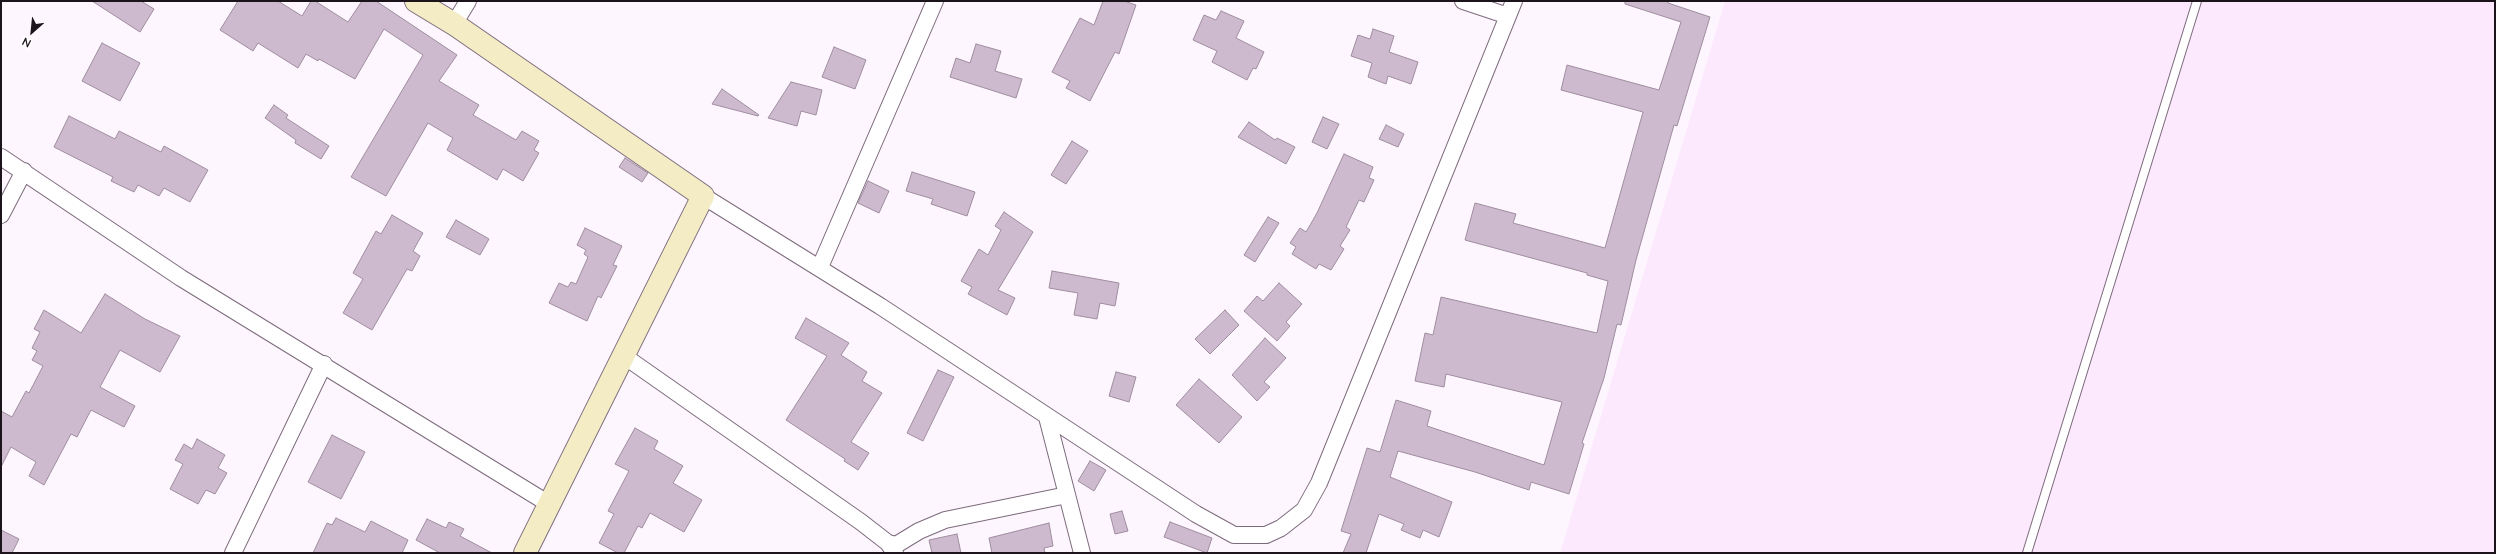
<!DOCTYPE html>
<html>
<head>
<meta charset="utf-8">
<style>
	body { margin:0 }
	#map { position:relative; width:2496px; height:554px; overflow:hidden; background:#fef6fe; font-family:Mulish,sans-serif }
	canvas { display:block }
	.frame { position:absolute; inset:0; border:2px solid #1b141b; pointer-events:none }
	.north { position:absolute; left:12px; top:12px; width:40px; height:40px; -webkit-text-stroke:3px #fff; paint-order:stroke; rotate:207deg; font-size:11px; font-weight:700; line-height:16px; text-align:center; color:#1b141b }
	.north::after { content:''; display:block; margin:auto; width:14px; height:18px; background:#1b141b; clip-path:polygon(50% 0,100% 100%,50% 72%,0 100%) }
</style>
</head>
<body>
<div id="map">
<canvas width="2496" height="554"></canvas>
<div class="frame"></div>
<div class="north">N</div>
</div>
<script>
const context = document.querySelector('canvas').getContext('2d');
context.lineJoin = 'round';
function paint(path, color) {
  context.fillStyle = color;
  context.fill(path, 'evenodd');
}
function shape(rows) {
  const path = new Path2D();
  for (const r of rows) {
    path.moveTo(r[0], r[1]);
    for (let i = 2; i < r.length; i += 2) path.lineTo(r[i], r[i + 1]);
  }
  return path;
}
function stroke(path, color, width, dash) {
  context.strokeStyle = color;
  context.lineWidth = width;
  context.lineCap = dash ? 'butt' : 'round';
  context.setLineDash(dash || []);
  context.stroke(path);
}
paint(shape([
	[1725,1,2495,1,2495,553,1560,553]
]), '#fde9fd');
const building = shape([
	[92,1,141,1,154,9,140,32,92,1],
	[238,1,278,1,302,16,311,1,315,1,348,22,362,1,376,1,457,55,439,81,479,105,473,115,516,140,522,131,539,141,534,150,539,153,523,181,503,169,497,180,447,150,453,138,428,123,386,196,351,177,423,55,384,29,355,79,319,59,318,61,306,54,298,68,258,43,253,51,220,30,238,1],
	[1103,1,1124,1,1136,5,1119,54,1115,52,1090,101,1066,88,1070,81,1052,72,1080,18,1094,25,1103,1],
	[1625,1,1668,1,1668,3,1710,17,1677,126,1674,125,1636,260,1621,325,1617,324,1604,378,1582,443,1584,444,1569,494,1531,482,1529,490,1475,472,1398,451,1390,477,1452,502,1439,537,1423,530,1420,538,1401,530,1404,524,1379,514,1366,553,1343,553,1351,534,1341,531,1367,448,1380,452,1396,400,1431,411,1427,426,1544,465,1562,402,1446,374,1444,387,1415,381,1425,333,1433,335,1441,297,1597,333,1608,281,1587,275,1587,273,1465,240,1475,203,1516,214,1513,223,1605,248,1643,112,1561,90,1567,65,1659,90,1681,22,1625,4,1625,1],
	[1221,11,1244,21,1236,38,1264,52,1256,69,1253,68,1247,80,1212,62,1217,51,1193,40,1204,15,1216,20,1221,11],
	[1373,29,1394,36,1389,52,1418,62,1411,84,1388,76,1386,84,1368,77,1372,63,1351,56,1358,35,1370,39,1373,29],
	[102,43,140,63,120,101,82,81,102,43],
	[976,44,1001,51,995,71,1022,79,1016,98,950,77,956,58,970,63,976,44],
	[834,47,866,60,855,89,822,77,834,47],
	[791,82,822,90,816,115,801,111,797,126,768,118,791,82],
	[722,89,759,115,758,116,712,104,722,89],
	[274,105,288,115,286,118,329,146,321,159,295,143,296,140,265,118,274,105],
	[69,116,115,139,119,131,161,152,164,146,208,170,190,202,164,188,159,196,138,185,134,192,111,181,113,177,54,147,69,116],
	[1323,117,1339,124,1327,149,1312,142,1323,117],
	[1249,122,1275,140,1277,138,1295,147,1286,164,1238,137,1249,122],
	[1386,125,1404,134,1398,147,1379,139,1386,125],
	[1072,141,1088,151,1066,184,1051,175,1072,141],
	[1344,154,1373,167,1369,178,1374,180,1364,202,1359,200,1346,227,1350,230,1340,246,1344,249,1331,270,1319,264,1316,269,1292,254,1296,247,1290,243,1300,228,1306,232,1317,213,1344,154],
	[625,158,648,173,642,182,619,167,625,158],
	[912,172,975,192,967,216,931,204,933,199,906,191,912,172],
	[868,181,889,191,879,213,858,203,868,181],
	[1004,212,1033,232,998,290,1015,298,1007,315,968,294,972,287,961,281,979,249,988,255,1001,230,995,226,1004,212],
	[392,215,423,233,413,251,420,256,412,271,407,269,372,330,343,313,363,279,353,273,376,231,381,234,392,215],
	[1268,217,1279,223,1255,262,1244,255,1268,217],
	[456,220,489,239,480,255,446,237,456,220],
	[585,228,622,246,613,265,617,266,601,298,598,296,587,321,549,303,559,283,568,287,571,282,576,284,588,257,584,254,586,250,577,245,585,228],
	[1052,271,1119,283,1115,306,1100,303,1097,319,1074,315,1078,293,1049,288,1052,271],
	[1279,283,1302,304,1286,322,1290,326,1277,341,1244,311,1257,296,1263,301,1279,283],
	[105,294,145,319,180,336,160,372,120,350,100,387,135,406,124,427,91,410,77,437,71,434,44,485,29,476,36,462,11,447,1,467,1,411,12,417,26,391,29,393,43,366,32,360,37,351,32,348,40,332,34,329,44,310,81,333,105,294],
	[1225,310,1239,325,1210,354,1195,339,1225,310],
	[806,318,849,343,841,355,867,372,862,381,882,393,851,442,869,453,858,470,844,461,845,459,786,420,827,356,795,338,806,318],
	[1265,338,1286,358,1264,382,1270,387,1257,401,1232,375,1265,338],
	[938,370,954,377,923,441,907,433,938,370],
	[1116,372,1136,377,1129,402,1109,396,1116,372],
	[1199,379,1242,417,1219,443,1176,405,1199,379],
	[635,428,658,441,654,449,683,466,673,483,702,500,684,532,650,513,642,528,638,526,624,553,618,553,599,543,614,514,608,511,629,471,615,464,635,428],
	[332,435,365,452,341,499,308,482,332,435],
	[197,439,225,455,218,468,227,473,215,494,206,490,198,504,170,489,183,464,175,460,184,444,192,449,197,439],
	[1090,461,1106,470,1094,491,1078,481,1090,461],
	[1122,511,1128,531,1115,534,1110,514,1122,511],
	[336,518,365,532,371,521,408,540,402,553,313,553,327,523,332,525,336,518],
	[427,519,446,528,449,522,464,529,460,536,492,553,440,553,416,540,427,519],
	[1170,522,1212,538,1207,553,1164,537,1170,522],
	[1049,523,1053,546,1044,548,1045,553,992,553,989,538,1049,523],
	[1,530,19,539,12,553,1,553,1,530],
	[957,534,961,553,932,553,929,540,957,534]
]);
paint(building, '#cdbace');
stroke(building, '#9f8d9f', 1);
const lane = shape([
	[2027,553,2197,1]
]);
const street = shape([
	[1463,1,1508,16],
	[454,24,468,1],
	[1,157,181,278,549,504],
	[703,196,880,306,1196,514,1234,535,1266,535,1281,528,1304,510,1319,483,1514,1],
	[1,215,24,171],
	[820,267,935,1],
	[624,356,861,522,888,543,895,553],
	[1047,417,1082,553],
	[888,543,896,545,919,531,945,520,1067,495],
	[233,553,324,364]
]);
const secondary = shape([
	[416,1,454,24,703,196,525,553]
]);
stroke(lane, '#7c6b7c', 10);
stroke(street, '#7c6b7c', 18);
stroke(secondary, '#7c6b7c', 24);
stroke(lane, '#fff', 8);
stroke(street, '#fff', 16);
stroke(secondary, '#f3ecc5', 22);
</script>
</body>
</html>
